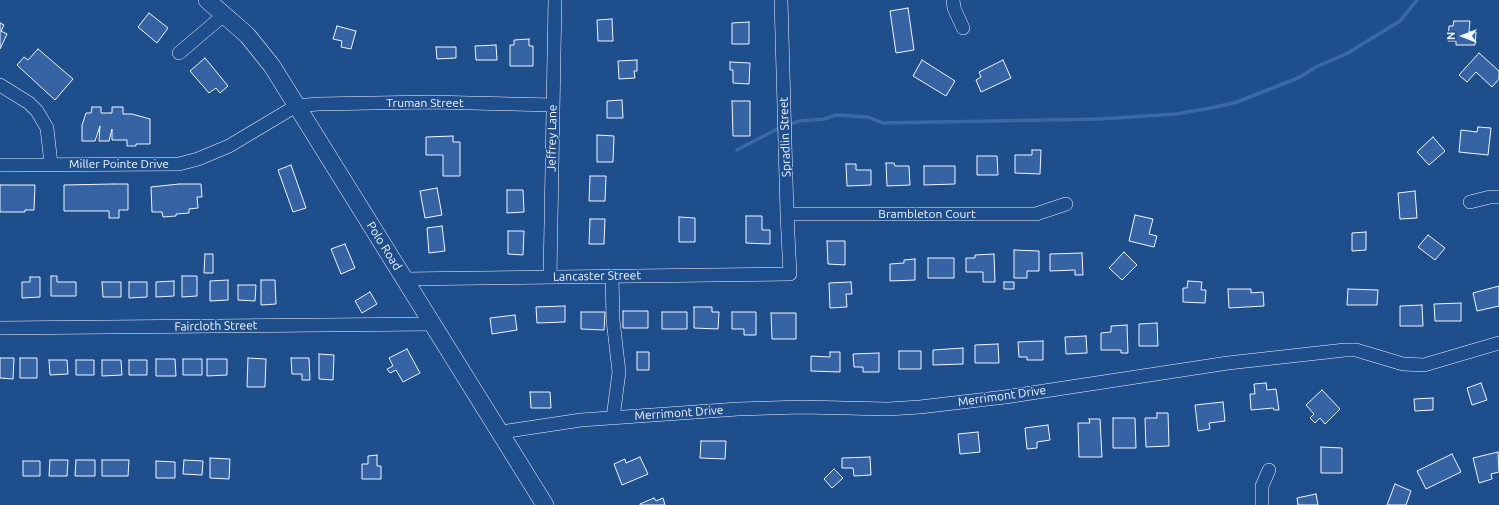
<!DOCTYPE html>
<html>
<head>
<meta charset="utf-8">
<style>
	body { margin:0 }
	#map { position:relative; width:1499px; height:505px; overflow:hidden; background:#1f4e8c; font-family:Ubuntu,sans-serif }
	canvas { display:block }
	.north { position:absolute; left:1443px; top:16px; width:40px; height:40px; -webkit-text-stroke:3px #1f4e8c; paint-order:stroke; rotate:270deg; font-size:11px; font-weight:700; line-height:16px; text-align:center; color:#f2f6ff }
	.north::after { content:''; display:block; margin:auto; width:14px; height:18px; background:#f2f6ff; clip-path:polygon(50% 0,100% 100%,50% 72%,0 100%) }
</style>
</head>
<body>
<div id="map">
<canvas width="1499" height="505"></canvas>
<div class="north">N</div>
</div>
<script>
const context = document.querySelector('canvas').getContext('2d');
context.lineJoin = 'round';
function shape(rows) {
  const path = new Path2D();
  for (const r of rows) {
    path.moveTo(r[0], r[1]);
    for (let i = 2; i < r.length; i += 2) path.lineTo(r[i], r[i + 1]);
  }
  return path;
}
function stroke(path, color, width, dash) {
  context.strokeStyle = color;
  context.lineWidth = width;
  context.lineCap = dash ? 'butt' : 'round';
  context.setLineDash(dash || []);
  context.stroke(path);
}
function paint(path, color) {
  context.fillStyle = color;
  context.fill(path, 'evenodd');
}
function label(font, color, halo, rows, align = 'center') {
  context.font = font + ' Ubuntu,sans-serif';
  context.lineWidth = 3;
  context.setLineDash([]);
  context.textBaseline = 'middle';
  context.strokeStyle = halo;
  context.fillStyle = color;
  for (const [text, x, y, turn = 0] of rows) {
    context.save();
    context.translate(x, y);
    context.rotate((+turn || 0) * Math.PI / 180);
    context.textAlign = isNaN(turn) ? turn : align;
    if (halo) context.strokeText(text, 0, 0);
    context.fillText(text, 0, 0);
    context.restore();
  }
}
stroke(shape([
	[787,125,800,121,824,119,836,115,868,117,883,123,1099,119,1176,114,1211,108,1237,102,1298,78,1316,67,1346,54,1400,21,1417,0],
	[737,150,781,127]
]), '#3b69a3', 3.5);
const building = shape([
	[908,8,914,50,896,53,890,11,908,8],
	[149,13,168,28,157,43,138,27,149,13],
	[612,19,613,41,598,41,597,20,612,19],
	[1454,21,1470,21,1469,32,1476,32,1475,45,1456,45,1456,41,1448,41,1449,26,1453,26,1454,21],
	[749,22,749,44,732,44,732,23,749,22],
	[0,23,4,25,1,31,7,34,0,49,0,23],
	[337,26,356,31,351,49,341,47,342,41,333,39,337,26],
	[529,39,529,46,533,46,533,66,510,66,510,45,514,45,514,40,529,39],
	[496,45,497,60,476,60,475,46,496,45],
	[436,47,456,47,456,58,437,59,436,47],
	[38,49,73,79,55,100,17,65,24,57,28,60,38,49],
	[1479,53,1499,71,1499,79,1492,87,1476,72,1467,82,1459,75,1479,53],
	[205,58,228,86,220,93,216,88,209,93,190,71,205,58],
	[637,60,637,71,634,71,635,78,619,79,618,61,637,60],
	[922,60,955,81,946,96,913,76,922,60],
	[1003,60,1011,78,981,92,976,80,981,77,979,72,1003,60],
	[730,62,750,63,749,84,733,83,733,70,730,70,730,62],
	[622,100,623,118,607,118,607,101,622,100],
	[732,101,750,101,750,136,733,136,732,101],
	[92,107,101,107,101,113,112,113,112,107,123,107,123,114,132,114,150,119,150,144,136,144,136,146,127,146,127,140,112,140,112,129,109,141,99,141,100,126,95,141,82,141,82,125,86,113,91,113,92,107],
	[1478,127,1491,128,1488,155,1459,152,1461,130,1477,132,1478,127],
	[597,135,614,136,613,162,597,162,597,135],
	[453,136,453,142,460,142,460,176,443,176,443,155,426,155,426,137,453,136],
	[1433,137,1445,151,1429,165,1417,152,1433,137],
	[1032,150,1041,150,1040,174,1015,173,1015,155,1032,155,1032,150],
	[977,156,997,156,998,175,977,175,977,156],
	[886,163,894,163,895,166,909,166,910,185,887,186,886,163],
	[846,164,856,164,856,170,871,170,871,185,847,186,846,164],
	[291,165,306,208,293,212,278,170,291,165],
	[924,166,955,166,955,184,924,185,924,166],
	[590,176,606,176,605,201,589,201,590,176],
	[113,184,128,184,128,210,119,210,119,218,109,218,109,211,64,211,64,185,113,184],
	[179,184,201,184,202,197,197,197,198,208,189,209,189,213,176,214,176,216,163,217,162,212,152,212,151,187,179,184],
	[0,185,35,185,34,210,25,210,25,212,0,212,0,185],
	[437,188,442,215,425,218,420,191,437,188],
	[507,190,523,190,524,212,507,213,507,190],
	[1415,191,1417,218,1400,219,1398,193,1415,191],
	[1135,215,1153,219,1149,234,1157,236,1154,247,1129,241,1135,215],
	[746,216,762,216,762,230,770,230,770,244,746,243,746,216],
	[679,217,695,218,695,242,679,242,679,217],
	[590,219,605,219,604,244,589,244,590,219],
	[442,226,445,251,429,253,427,228,442,226],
	[508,231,524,231,523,255,508,254,508,231],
	[1366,232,1366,250,1352,251,1352,233,1366,232],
	[1428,235,1445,248,1435,260,1418,247,1428,235],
	[827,241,845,241,845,265,828,264,827,241],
	[345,244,355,268,341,274,331,249,345,244],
	[1014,250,1039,251,1039,271,1027,271,1027,278,1014,278,1014,250],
	[1124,252,1137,265,1122,280,1109,268,1124,252],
	[1082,253,1083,275,1075,275,1075,270,1050,271,1050,254,1082,253],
	[205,254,213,254,213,273,204,273,205,254],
	[994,254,995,282,983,282,983,272,966,272,966,258,975,258,975,255,994,254],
	[928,258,954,258,954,278,928,278,928,258],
	[915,259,915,280,890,281,890,264,904,263,904,260,915,259],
	[51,276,57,276,57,282,76,282,76,296,51,296,51,276],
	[182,276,197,276,197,296,182,297,182,276],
	[30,277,40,277,40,297,22,298,22,282,30,282,30,277],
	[228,280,228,300,210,301,210,281,228,280],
	[261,280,275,280,276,304,261,305,261,280],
	[174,281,174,296,156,297,156,282,174,281],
	[1188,281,1202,282,1201,290,1206,290,1205,303,1183,302,1183,288,1187,288,1188,281],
	[102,282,121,282,121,297,103,297,102,282],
	[129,282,147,282,147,297,129,298,129,282],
	[851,282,852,294,846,294,847,307,830,308,829,283,851,282],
	[1004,282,1014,282,1014,289,1004,289,1004,282],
	[238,285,256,285,255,301,238,300,238,285],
	[1499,286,1499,306,1477,311,1473,293,1499,286],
	[1228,289,1251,289,1251,293,1263,292,1264,306,1229,308,1228,289],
	[1348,289,1378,290,1377,305,1347,305,1348,289],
	[370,292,377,304,362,313,355,301,370,292],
	[1461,303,1461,321,1435,321,1434,304,1461,303],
	[1422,305,1423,326,1400,326,1400,306,1422,305],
	[565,306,565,322,537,323,536,307,565,306],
	[694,307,712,307,712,312,719,312,718,329,694,328,694,307],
	[623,311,648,311,648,328,623,328,623,311],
	[581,312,605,312,604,330,581,329,581,312],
	[662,312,687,312,687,329,662,329,662,312],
	[732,312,756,312,756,335,744,335,744,329,732,329,732,312],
	[771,313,796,313,796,339,772,339,771,313],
	[515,315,517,330,492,334,490,318,515,315],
	[1157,323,1158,346,1139,346,1139,324,1157,323],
	[1127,325,1128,353,1121,353,1121,350,1101,350,1101,333,1111,332,1111,326,1127,325],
	[1086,336,1087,353,1066,354,1065,337,1086,336],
	[1043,341,1043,360,1027,360,1027,357,1019,357,1018,342,1043,341],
	[998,344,999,363,975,363,975,345,998,344],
	[963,348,963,364,933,365,933,350,963,348],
	[407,349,420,373,403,382,396,370,390,373,387,369,393,366,389,358,407,349],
	[899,351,921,351,921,369,899,369,899,351],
	[637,352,649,352,649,370,637,370,637,352],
	[830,352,840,352,840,372,811,371,811,356,830,357,830,352],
	[879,353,879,372,863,372,863,367,854,367,853,354,879,353],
	[319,354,334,355,333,380,319,379,319,354],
	[0,358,14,358,13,379,0,378,0,358],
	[20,358,37,358,37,378,20,378,20,358],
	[248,358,266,359,265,387,247,387,248,358],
	[291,358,309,358,310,380,302,380,302,374,292,374,291,358],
	[156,359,175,359,176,376,156,376,156,359],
	[183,359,202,359,202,375,183,375,183,359],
	[207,359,227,359,227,375,207,376,207,359],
	[49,360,67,360,68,374,50,375,49,360],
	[76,360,94,360,94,375,76,375,76,360],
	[102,360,121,360,122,375,102,376,102,360],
	[129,360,147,360,147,375,129,375,129,360],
	[1266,383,1267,390,1276,389,1279,410,1274,410,1273,408,1251,410,1250,394,1255,394,1254,384,1266,383],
	[1481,383,1487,400,1472,405,1467,388,1481,383],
	[1322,390,1340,409,1325,424,1320,418,1315,423,1310,418,1314,414,1306,405,1322,390],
	[530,392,550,392,551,408,531,408,530,392],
	[1433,398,1433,410,1415,411,1414,399,1433,398],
	[1223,402,1225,421,1209,423,1210,429,1198,431,1195,405,1223,402],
	[1157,413,1168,413,1169,446,1146,447,1145,418,1157,418,1157,413],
	[1113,418,1135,418,1136,448,1113,448,1113,418],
	[1089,419,1100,419,1102,457,1079,457,1078,423,1090,423,1089,419],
	[1048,425,1050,440,1037,442,1037,448,1027,449,1025,428,1048,425],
	[978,432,980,452,960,454,958,434,978,432],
	[701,441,726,441,725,459,700,458,701,441],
	[1321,447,1342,448,1342,473,1321,473,1321,447],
	[1498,452,1499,472,1491,474,1492,479,1479,483,1473,458,1498,452],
	[1452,454,1461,472,1426,489,1417,471,1452,454],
	[377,455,377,466,381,466,381,479,362,479,362,464,368,464,368,456,377,455],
	[640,457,648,474,622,485,614,464,625,459,626,463,640,457],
	[870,457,871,475,854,476,853,468,842,468,842,458,870,457],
	[210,458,230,459,229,479,210,478,210,458],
	[50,460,68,460,67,476,49,476,50,460],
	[76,460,95,460,95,476,75,476,76,460],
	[102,460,129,460,128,476,102,476,102,460],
	[184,460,203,461,202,475,183,474,184,460],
	[23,461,40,461,40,476,23,476,23,461],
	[156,461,175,462,175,478,156,478,156,461],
	[834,469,843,478,832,488,824,479,834,469],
	[1395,484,1411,491,1406,505,1387,505,1395,484],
	[1316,494,1318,505,1298,505,1297,498,1316,494],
	[654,498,656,501,663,498,665,505,640,505,640,504,654,498]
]);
paint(building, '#3563a3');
stroke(building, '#f2f6ff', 1);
const minor = shape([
	[953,0,954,8,963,28],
	[179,53,225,14],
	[0,85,29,103,37,111,47,128,51,164],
	[0,165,179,164,198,159,229,146,296,106,318,104,430,102,553,105],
	[1470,202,1490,197,1499,197],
	[787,214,1036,214,1066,204],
	[612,276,613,320,619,372,613,418],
	[550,277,555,0],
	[404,279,790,274,787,214,781,0],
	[0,328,431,324],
	[499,433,508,431,581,420,738,409,802,407,888,409,920,407,1005,397,1228,363,1345,350,1356,350,1403,364,1424,365,1499,343],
	[1262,505,1262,486,1269,470]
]);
const major = shape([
	[207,0,247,35,272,66,545,505]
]);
stroke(minor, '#f2f6ff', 14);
stroke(major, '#f2f6ff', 18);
stroke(minor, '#1f4e8c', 13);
stroke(major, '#1f4e8c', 17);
label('12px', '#f2f6ff', '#1f4e8c', [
	["Truman Street",425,103],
	["Spradlin Street",785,137,-92],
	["Jeffrey Lane",552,138,-89],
	["Miller Pointe Drive",119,164],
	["Brambleton Court",927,214],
	["Polo Road",384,246,58],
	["Lancaster Street",597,276,-1],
	["Faircloth Street",216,326,-1],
	["Merrimont Drive",1002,396,-8],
	["Merrimont Drive",679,413,-4]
]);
</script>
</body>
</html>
